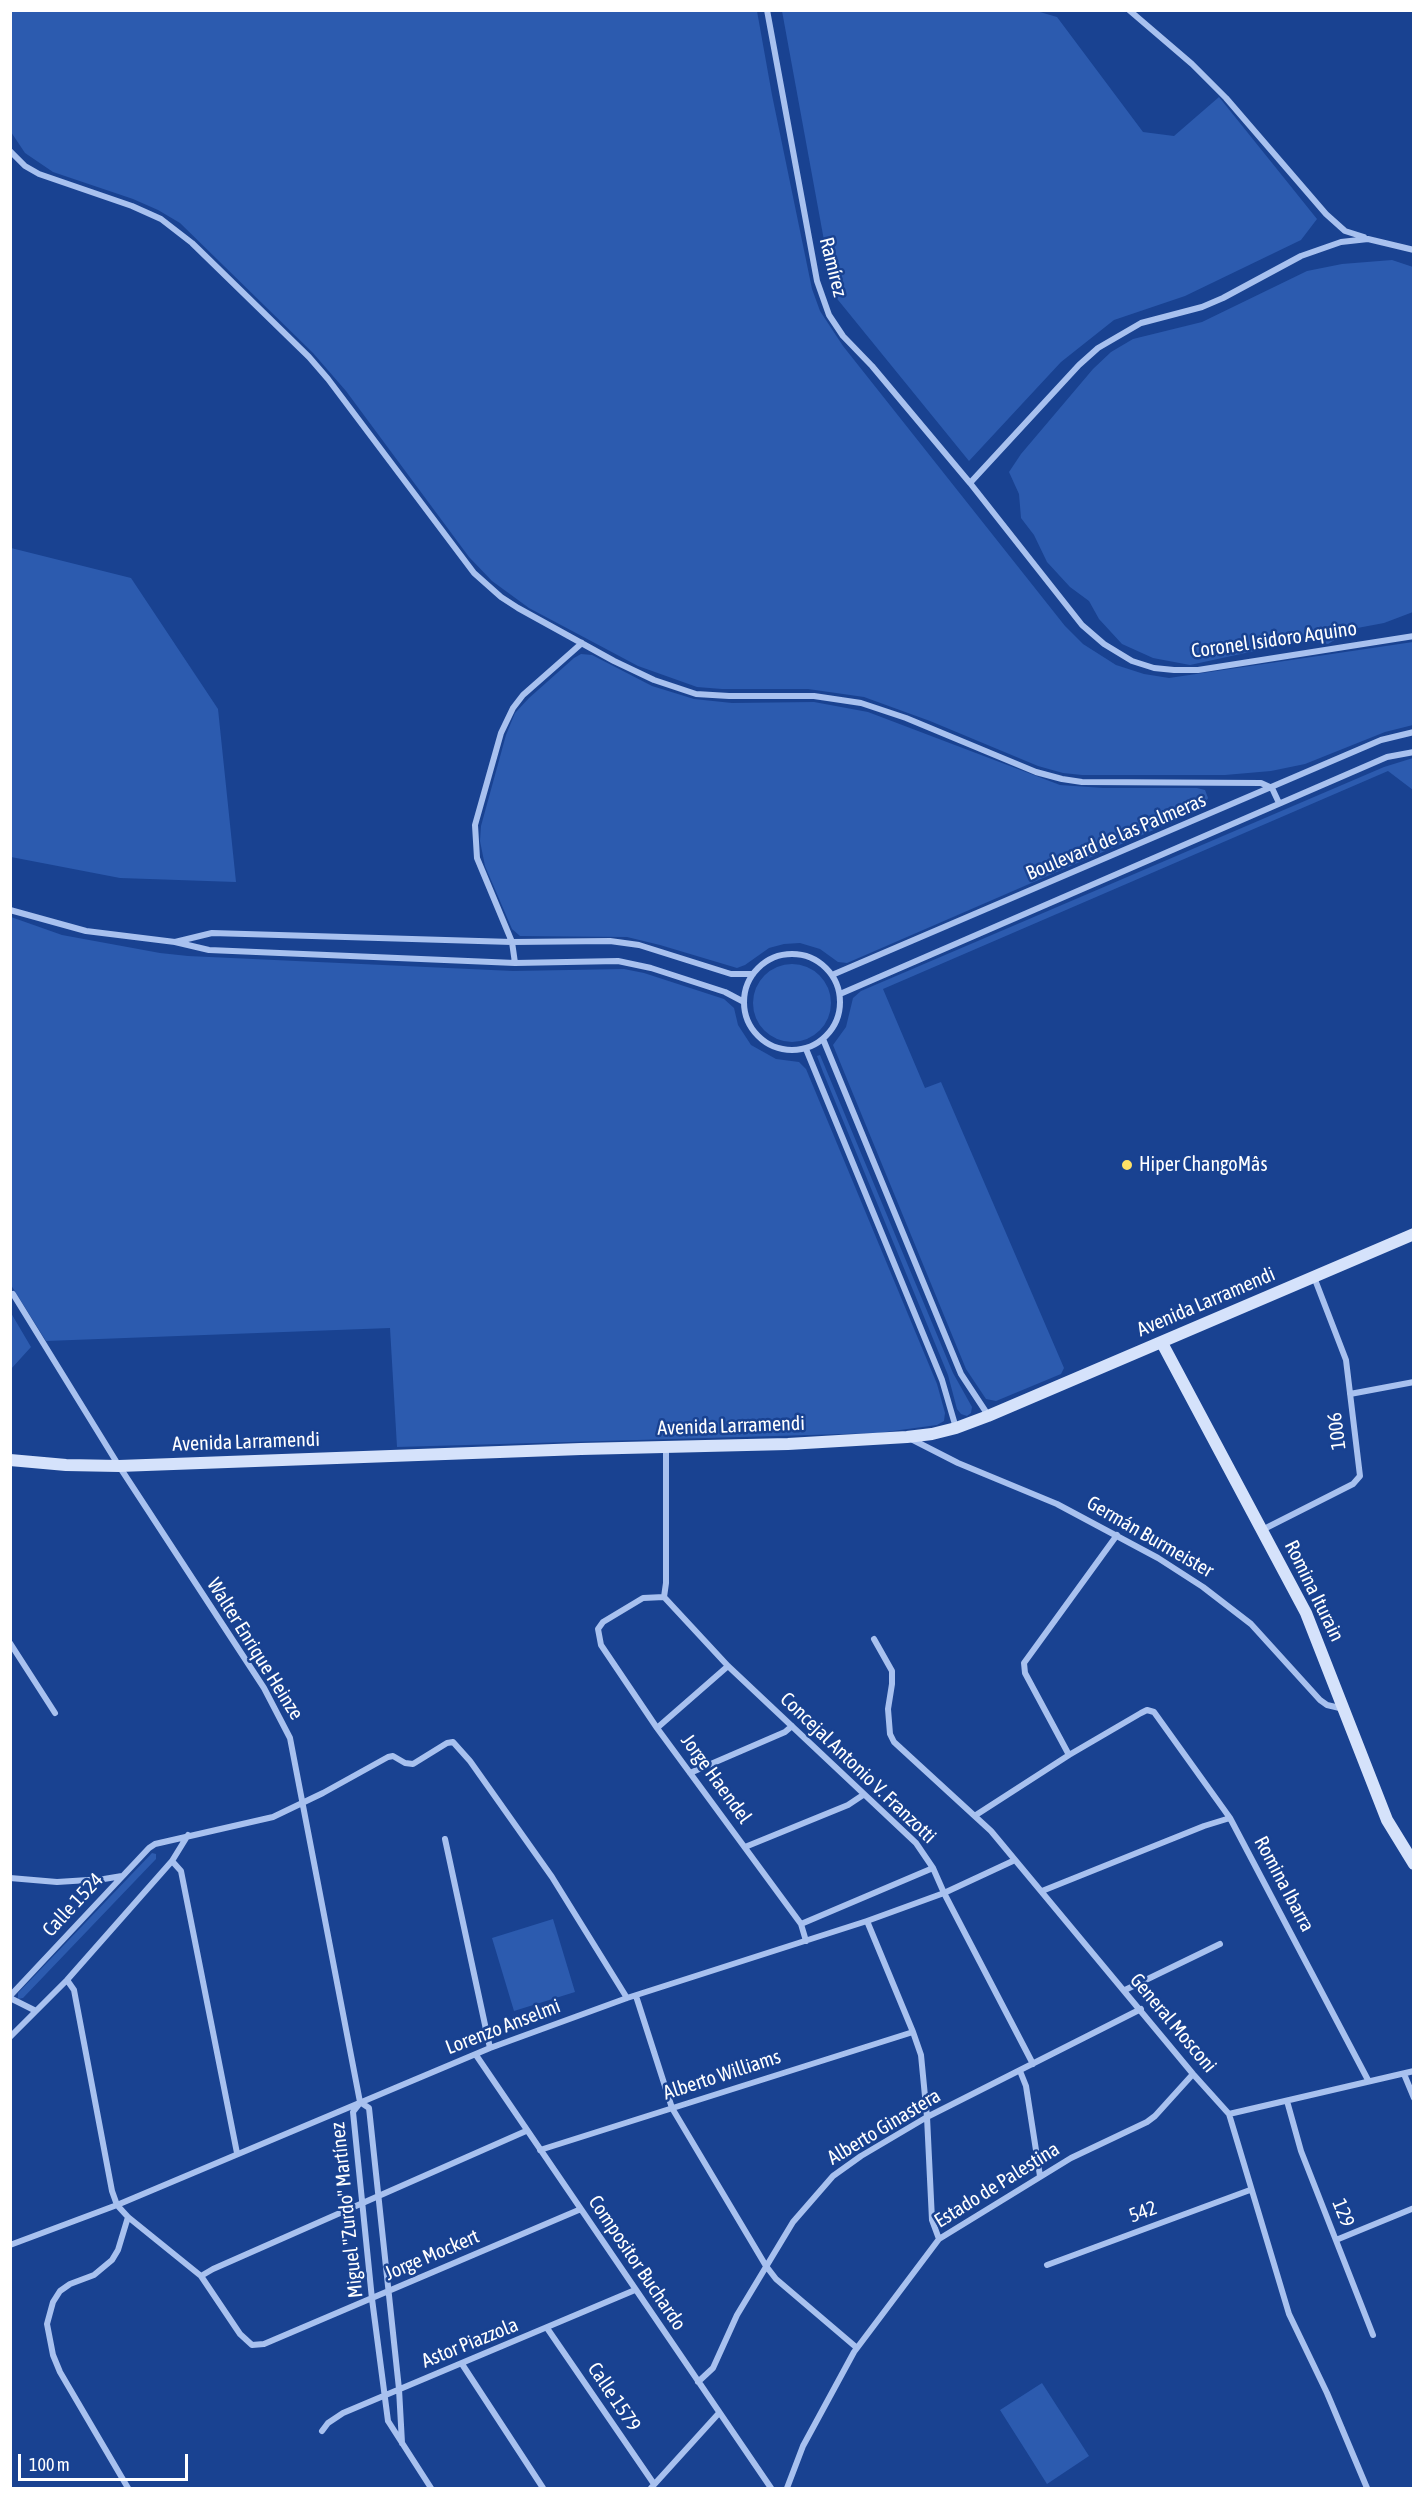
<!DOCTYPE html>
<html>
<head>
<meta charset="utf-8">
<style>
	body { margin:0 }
	#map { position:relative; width:1424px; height:2499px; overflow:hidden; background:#194291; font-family:"Asap Condensed",sans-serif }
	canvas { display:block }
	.frame { position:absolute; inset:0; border:12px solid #fff; pointer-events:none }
	.scale { position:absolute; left:18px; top:2454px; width:170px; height:27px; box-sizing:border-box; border:3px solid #fff; border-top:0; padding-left:8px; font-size:18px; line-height:21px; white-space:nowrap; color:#fff; -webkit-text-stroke:4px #194291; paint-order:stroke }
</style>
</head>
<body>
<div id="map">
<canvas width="1424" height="2499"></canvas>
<div class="frame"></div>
<div class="scale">100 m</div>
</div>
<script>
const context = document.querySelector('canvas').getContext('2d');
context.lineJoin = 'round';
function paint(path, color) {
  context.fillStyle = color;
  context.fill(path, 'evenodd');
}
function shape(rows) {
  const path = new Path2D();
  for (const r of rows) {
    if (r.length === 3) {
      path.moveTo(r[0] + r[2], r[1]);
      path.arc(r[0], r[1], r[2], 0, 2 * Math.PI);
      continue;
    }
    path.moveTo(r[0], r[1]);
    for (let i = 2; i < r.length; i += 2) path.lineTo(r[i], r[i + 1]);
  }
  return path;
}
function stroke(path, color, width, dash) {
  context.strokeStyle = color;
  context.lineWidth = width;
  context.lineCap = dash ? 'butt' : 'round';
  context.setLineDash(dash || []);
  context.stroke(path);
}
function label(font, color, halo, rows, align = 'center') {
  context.font = font + ' "Asap Condensed",sans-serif';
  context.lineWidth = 5;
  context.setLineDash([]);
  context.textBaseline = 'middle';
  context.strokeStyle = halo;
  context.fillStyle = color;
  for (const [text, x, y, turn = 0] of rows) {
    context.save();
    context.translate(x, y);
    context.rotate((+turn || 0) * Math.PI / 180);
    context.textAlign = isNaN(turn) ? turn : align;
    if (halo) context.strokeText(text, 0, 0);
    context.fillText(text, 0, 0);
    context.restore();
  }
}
paint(shape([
	[11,10,757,11,772,95,812,289,820,311,843,346,1065,626,1083,644,1116,665,1144,674,1169,678,1413,642,1413,725,1385,732,1305,764,1271,771,1225,775,1082,775,1063,773,1038,766,930,721,864,697,808,689,722,689,697,687,638,666,529,608,492,581,469,557,346,391,313,353,180,223,158,210,133,199,53,172,25,153,11,132],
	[1033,10,1057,17,1143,132,1174,136,1219,97,1317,219,1301,240,1185,296,1114,320,1061,362,969,461,834,295,782,11],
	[1392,260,1413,267,1413,612,1384,623,1352,629,1328,644,1305,640,1190,665,1153,658,1122,644,1099,619,1089,601,1070,587,1047,562,1034,535,1021,518,1019,494,1009,472,1021,454,1093,369,1111,352,1133,339,1202,322,1307,271,1342,264],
	[11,548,131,578,218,709,236,882,120,878,11,857],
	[581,654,592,655,652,686,694,699,732,703,814,702,868,712,1060,785,1103,788,1197,788,1205,790,1208,798,1202,809,847,963,838,962,820,949,800,943,784,944,769,948,745,965,737,968,660,945,627,937,520,936,512,929,485,866,480,841,481,826,506,735,515,713,529,698,574,658],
	[1413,758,1413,790,1388,771,883,989,925,1088,941,1082,1064,1368,1061,1374,996,1401,986,1399,966,1369,833,1045,846,1027,853,998,861,991,1384,767],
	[11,917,62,935,160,953,188,956,513,971,624,969,644,973,724,999,734,1008,738,1025,751,1045,776,1059,799,1062,806,1069,937,1384,945,1413,944,1421,937,1425,878,1433,397,1447,390,1328,46,1341,11,1285],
	[792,1003,39],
	[820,1055,953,1373,972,1407,971,1413,967,1416,961,1414,957,1409,948,1375,823,1072,817,1056],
	[11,1313,31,1347,11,1369,10,1369],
	[152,1853,156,1854,156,1859,23,1998,18,1999,18,1993],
	[553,1919,575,1992,514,2011,492,1938],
	[1042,2383,1089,2456,1047,2484,1000,2410]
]), '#2c5baf');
stroke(shape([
	[767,10,817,281,829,315,843,336,872,366,970,483,1082,625,1104,644,1132,661,1154,668,1174,670,1198,670,1414,636],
	[1129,10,1192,64,1226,98,1326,214,1345,231,1364,237],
	[10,151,25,166,39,174,132,206,161,219,192,243,309,357,328,379,474,573,501,597,518,608,614,661,654,680,696,694,729,696,814,696,861,703,906,718,1036,772,1062,779,1082,782,1261,783,1272,788,1279,803],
	[970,483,1079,365,1098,348,1141,323,1202,307,1223,298,1301,256,1341,242,1368,239,1414,250],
	[10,910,86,931,175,942,209,950,515,963,618,961,651,968,725,992,744,1002],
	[175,942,212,933,512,942,610,941,639,945,731,974,753,974],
	[792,1002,48],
	[515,963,512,942,477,858,475,825,501,733,513,708,523,695,582,643],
	[832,975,1381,740,1414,732],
	[840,994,1387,757,1414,752],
	[823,1039,961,1374,988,1415],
	[806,1049,942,1380,956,1428],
	[13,1294,119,1466,264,1688,290,1738,360,2102],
	[1350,1394,1414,1382],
	[911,1439,958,1463,1057,1504,1158,1558,1203,1587,1251,1624,1320,1700,1327,1705,1344,1709],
	[1262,1530,1353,1484,1360,1476,1346,1360,1314,1277],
	[664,1597,666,1583,666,1447],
	[874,1639,892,1671,892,1684,888,1709,890,1734,894,1742,991,1831,1193,2074,1229,2114,1289,2314,1327,2393,1367,2488],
	[10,1643,55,1713],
	[657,1728,728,1666],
	[1069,1755,1025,1673,1024,1663,1117,1535],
	[690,1773,785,1732,792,1726],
	[976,1815,1069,1755,1141,1713,1147,1710,1154,1712,1230,1818,1368,2080],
	[445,1839,490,2048],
	[745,1847,848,1805,863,1795],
	[172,1861,181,1871,237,2153],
	[10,1878,57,1882,104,1879,122,1876],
	[1042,1891,1204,1826,1230,1818],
	[867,1921,913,2032,921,2055,927,2117,932,2220,939,2239],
	[801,1924,933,1868],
	[806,1941,801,1924,657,1728,601,1645,598,1629,603,1622,643,1598,664,1597,728,1666,916,1843,933,1868,944,1893,1033,2064],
	[67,1980,74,1990,112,2191,117,2205,128,2217,201,2276,240,2334,252,2345,264,2344,581,2209],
	[1125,1990,1220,1944],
	[10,1996,149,1848,155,1844,273,1817,323,1793,388,1757,393,1756,405,1763,413,1764,447,1743,453,1742,470,1761,552,1877,627,1998],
	[636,1996,672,2108,766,2266,776,2279,857,2348],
	[10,1998,36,2011],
	[10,2037,67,1980,172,1861,188,1835],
	[476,2055,771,2488],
	[1020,2071,1026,2086,1040,2176],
	[1404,2074,1414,2098],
	[1287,2101,1301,2151,1373,2335],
	[360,2102,369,2108,399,2389,402,2443],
	[360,2103,353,2112,372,2299,388,2421,431,2488],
	[1229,2114,1414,2071],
	[540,2150,913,2032],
	[1336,2240,1414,2208],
	[10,2245,117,2205,490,2048,627,1998,867,1921,944,1893,1015,1860],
	[1047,2265,1250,2190],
	[201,2276,213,2269,526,2131],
	[547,2328,654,2484],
	[462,2364,543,2488],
	[698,2382,713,2368,737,2315,793,2222,833,2176,861,2156,927,2117,1141,2009],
	[322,2431,328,2423,343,2413,635,2290],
	[128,2488,60,2372,53,2355,47,2324,53,2302,60,2291,70,2284,94,2275,112,2260,118,2250,128,2217],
	[651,2488,719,2413],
	[787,2488,803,2446,854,2352,939,2239,1071,2158,1147,2122,1155,2116,1193,2074]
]), '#a8c1ef', 6);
stroke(shape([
	[1162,1343,1306,1613,1387,1820,1414,1864],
	[10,1460,66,1465,119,1466,581,1449,788,1444,907,1437,932,1434,956,1428,988,1416,1414,1234]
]), '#d5e2fb', 12);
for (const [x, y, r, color] of [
	[1127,1165,6,"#ffe166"]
]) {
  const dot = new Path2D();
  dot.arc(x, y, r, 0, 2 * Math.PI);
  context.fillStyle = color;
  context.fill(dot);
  stroke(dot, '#194291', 2);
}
label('20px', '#fff', '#194291', [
	["Ramírez",833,267,76],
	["Coronel Isidoro Aquino",1274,640,-8],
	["Boulevard de las Palmeras",1116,837,-23],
	["Avenida Larramendi",1206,1302,-23],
	["Avenida Larramendi",731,1426,-2],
	["1006",1337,1431,-97],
	["Avenida Larramendi",246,1442,-2],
	["Germán Burmeister",1150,1537,30],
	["Romina Iturain",1314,1591,64],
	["Walter Enrique Heinze",255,1649,58],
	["Concejal Antonio V. Franzotti",858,1768,44],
	["Jorge Haendel",716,1779,54],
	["Romina Ibarra",1284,1884,62],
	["Calle 1524",73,1905,-47],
	["General Mosconi",1173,2023,50],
	["Lorenzo Anselmi",503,2027,-21],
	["Alberto Williams",722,2075,-18],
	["Alberto Ginastera",884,2127,-31],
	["Estado de Palestina",997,2185,-32],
	["Miguel \"Zurdo\" Martínez",347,2210,-96],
	["542",1143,2212,-20],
	["129",1343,2213,68],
	["Jorge Mockert",432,2255,-23],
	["Compositor Buchardo",637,2263,56],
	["Astor Piazzola",470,2343,-22],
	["Calle 1579",614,2397,56]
]);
label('20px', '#fff', '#194291', [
	["Hiper ChangoMâs",1139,1165]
], 'left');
</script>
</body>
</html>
